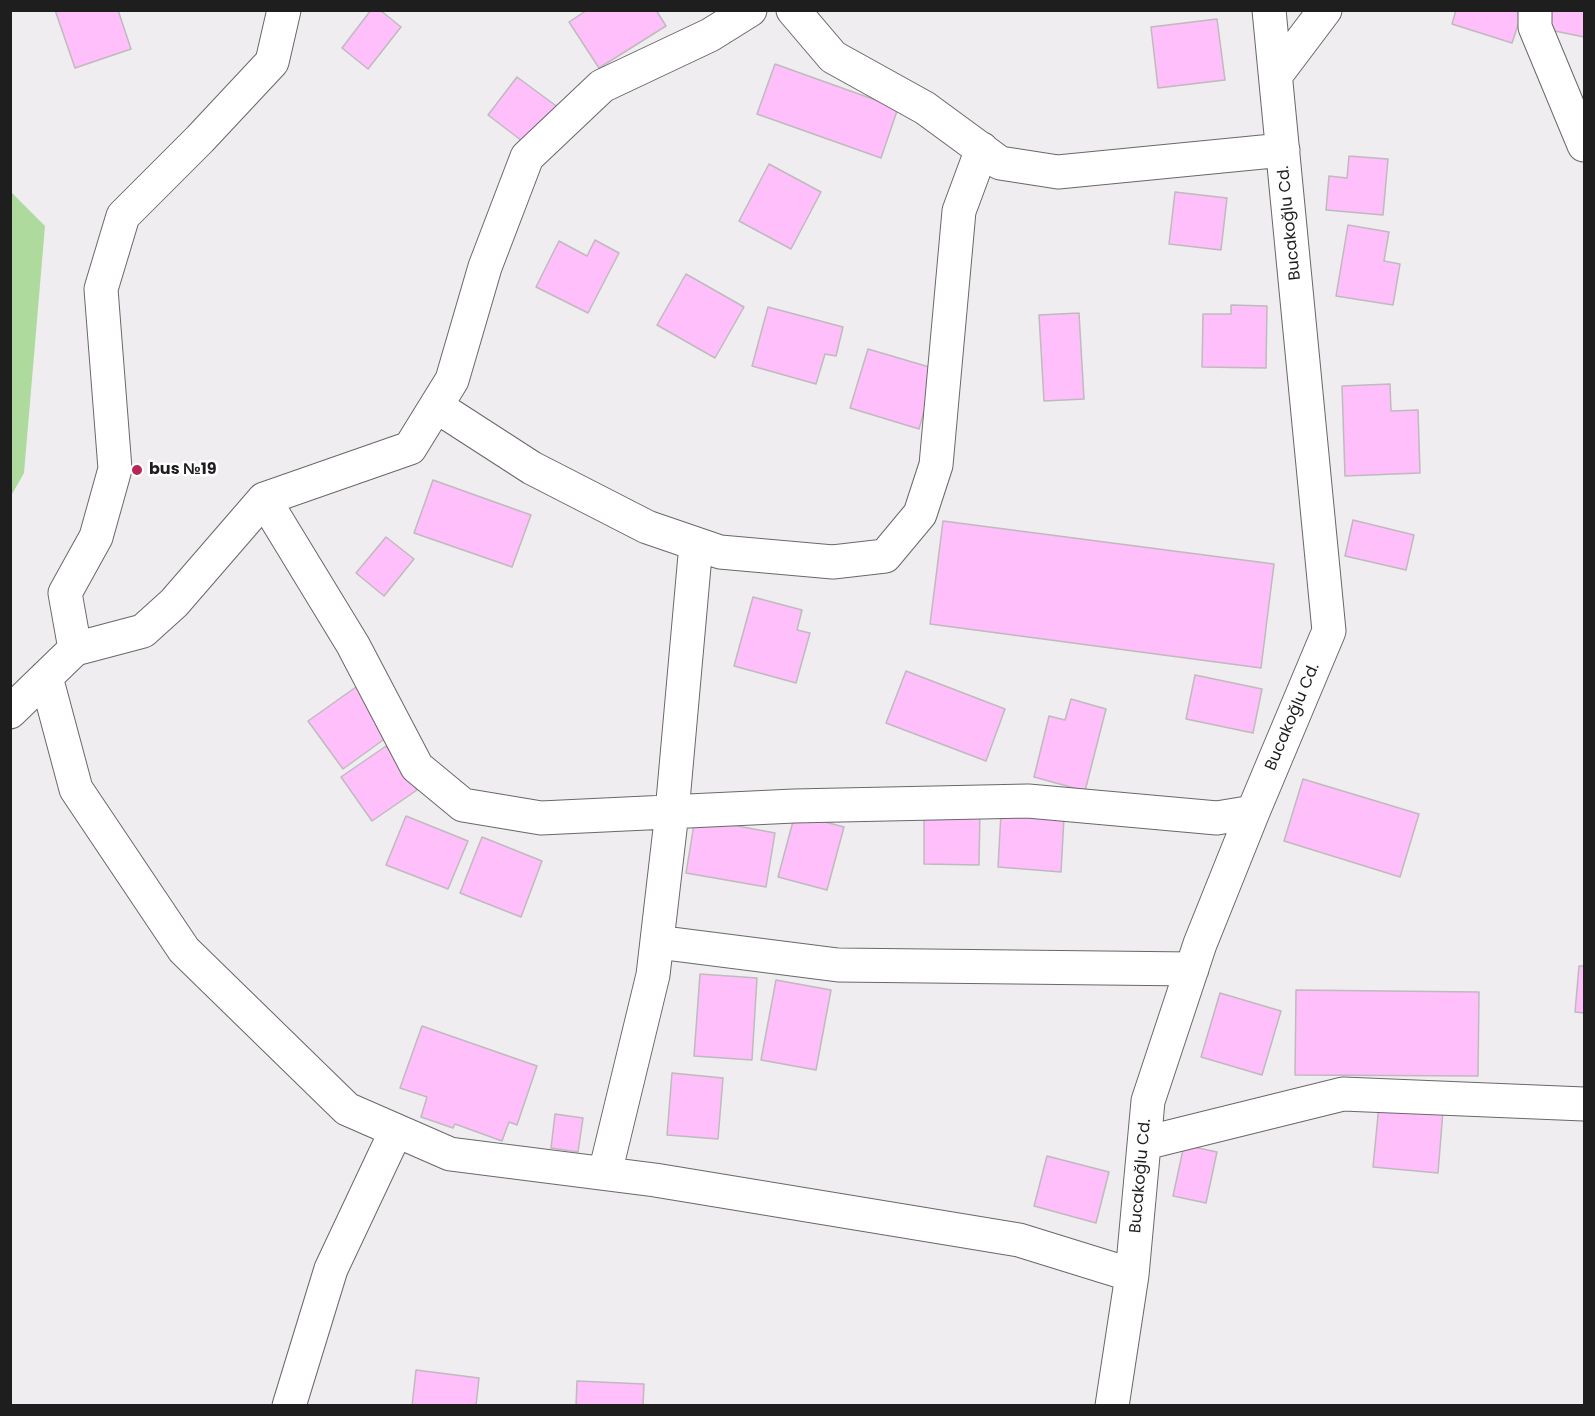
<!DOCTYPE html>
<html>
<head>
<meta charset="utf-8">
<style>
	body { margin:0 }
	#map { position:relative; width:1595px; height:1416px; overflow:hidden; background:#f0edf0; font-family:Poppins,sans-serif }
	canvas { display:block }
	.frame { position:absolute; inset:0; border:12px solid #1f1e1f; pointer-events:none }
</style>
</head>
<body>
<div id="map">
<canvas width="1595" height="1416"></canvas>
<div class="frame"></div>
</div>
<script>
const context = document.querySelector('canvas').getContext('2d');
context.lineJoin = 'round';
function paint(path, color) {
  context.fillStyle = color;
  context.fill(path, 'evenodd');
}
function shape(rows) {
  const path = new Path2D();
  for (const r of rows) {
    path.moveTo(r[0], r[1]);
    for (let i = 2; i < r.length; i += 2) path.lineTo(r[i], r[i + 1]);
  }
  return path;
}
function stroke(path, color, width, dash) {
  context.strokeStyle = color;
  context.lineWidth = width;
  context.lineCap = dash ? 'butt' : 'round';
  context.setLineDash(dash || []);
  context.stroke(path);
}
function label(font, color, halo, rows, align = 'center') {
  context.font = font + ' Poppins,sans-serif';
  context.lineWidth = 5;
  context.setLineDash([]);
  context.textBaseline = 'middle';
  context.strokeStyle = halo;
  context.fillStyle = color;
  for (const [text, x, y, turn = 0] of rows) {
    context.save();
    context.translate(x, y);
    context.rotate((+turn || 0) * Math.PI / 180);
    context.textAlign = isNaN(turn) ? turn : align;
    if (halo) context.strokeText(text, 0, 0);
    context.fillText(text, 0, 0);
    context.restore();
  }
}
paint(shape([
	[11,192,45,226,24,473,11,496]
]), '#aeda9d');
const building = shape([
	[55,10,118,10,131,49,75,68,55,10],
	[371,10,380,10,401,27,368,69,342,48,371,10],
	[587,10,656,10,666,26,599,68,569,22,587,10],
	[1456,10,1523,10,1512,43,1452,24,1456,10],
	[1549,10,1584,10,1584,37,1545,29,1549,10],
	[1217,19,1225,80,1158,88,1151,27,1217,19],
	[775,64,898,108,881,158,757,114,775,64],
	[517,77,559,108,530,147,488,115,517,77],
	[1349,156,1388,159,1383,215,1326,210,1329,176,1347,178,1349,156],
	[769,164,821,192,791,249,739,221,769,164],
	[1175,192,1227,198,1221,250,1169,244,1175,192],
	[1348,225,1389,232,1384,261,1400,264,1393,305,1336,296,1348,225],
	[595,240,619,253,588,313,536,287,559,241,587,256,595,240],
	[686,274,744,307,715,358,657,325,686,274],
	[1231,305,1267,306,1266,368,1202,367,1203,314,1231,314,1231,305],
	[768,307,843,327,836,356,825,354,816,384,752,366,768,307],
	[1079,313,1084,399,1044,401,1039,315,1079,313],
	[868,349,936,369,919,429,850,408,868,349],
	[1390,384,1391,411,1418,410,1420,473,1345,476,1342,386,1390,384],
	[433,480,531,515,512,567,414,533,433,480],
	[1353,520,1414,535,1406,570,1345,556,1353,520],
	[943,521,1274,564,1261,668,930,624,943,521],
	[386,537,414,559,384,596,356,573,386,537],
	[753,597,802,610,797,630,810,633,796,683,734,666,753,597],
	[906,671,1005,709,986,761,886,723,906,671],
	[1195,675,1262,689,1253,733,1186,719,1195,675],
	[356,687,390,735,343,769,308,721,356,687],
	[1071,699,1106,709,1085,791,1034,777,1049,716,1065,720,1071,699],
	[386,746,417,790,372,821,341,777,386,746],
	[1303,779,1419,814,1400,877,1284,841,1303,779],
	[924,809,980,810,979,865,924,864,924,809],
	[1001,813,1064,818,1061,872,998,867,1001,813],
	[795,814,844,827,827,890,778,877,795,814],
	[406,816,468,841,448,889,386,865,406,816],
	[695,818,775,833,766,887,686,873,695,818],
	[482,837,542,861,521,917,460,893,482,837],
	[1579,966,1584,966,1584,1013,1575,1012,1579,966],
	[700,974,757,978,752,1060,694,1056,700,974],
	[776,980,831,990,816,1070,761,1060,776,980],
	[1296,990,1479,992,1478,1076,1295,1075,1296,990],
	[1220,993,1281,1011,1262,1075,1201,1057,1220,993],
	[422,1026,537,1066,517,1125,509,1122,502,1141,455,1124,453,1128,421,1117,427,1097,400,1088,422,1026],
	[672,1073,723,1078,718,1139,667,1135,672,1073],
	[1379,1105,1443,1111,1438,1173,1373,1167,1379,1105],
	[555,1114,583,1118,578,1152,551,1148,555,1114],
	[1184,1145,1217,1152,1206,1203,1173,1196,1184,1145],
	[1047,1156,1109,1172,1096,1223,1034,1206,1047,1156],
	[416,1370,479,1378,476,1406,412,1406,416,1370],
	[577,1381,644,1384,643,1406,576,1406,577,1381]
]);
paint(building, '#febffa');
stroke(building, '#bebabd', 1.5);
const minor = shape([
	[793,10,833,57,925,108,1000,163,1058,172,1283,150],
	[1535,10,1535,27,1584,145],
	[1276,75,1325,10],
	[436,406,532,468,647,527,720,552,833,562,885,556,920,514,936,465,959,211,982,149],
	[264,499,353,645,417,767,463,805,541,818,794,806,1028,801,1217,818,1253,812],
	[75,649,65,593,96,537,115,469,101,289,123,216,200,139,272,62,284,10],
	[46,677,76,789,184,950,347,1109,450,1154,655,1180,1019,1240,1132,1275],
	[10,712,75,649,143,631,174,603,264,499,410,448,452,380,485,267,527,157,602,86,710,35,750,10],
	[657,942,838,965,1192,969],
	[1145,1143,1343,1094,1584,1104],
	[605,1173,653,975,672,812,696,544],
	[289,1406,331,1269,396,1131],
	[1112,1406,1132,1275,1148,1101,1200,944,1253,812,1329,631,1269,10]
]);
stroke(minor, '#6a6769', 35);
stroke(minor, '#fff', 33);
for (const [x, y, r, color] of [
	[137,470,6,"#b62758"]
]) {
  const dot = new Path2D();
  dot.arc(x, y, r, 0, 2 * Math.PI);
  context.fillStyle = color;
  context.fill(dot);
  stroke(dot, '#fff', 2);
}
label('16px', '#1f1e1f', '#fff', [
	["Bucakoğlu Cd.",1290,223,-96],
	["Bucakoğlu Cd.",1293,717,-67],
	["Bucakoğlu Cd.",1141,1176,-85]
]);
label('bold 16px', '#1f1e1f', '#fff', [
	["bus №19",149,470]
], 'left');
</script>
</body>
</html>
